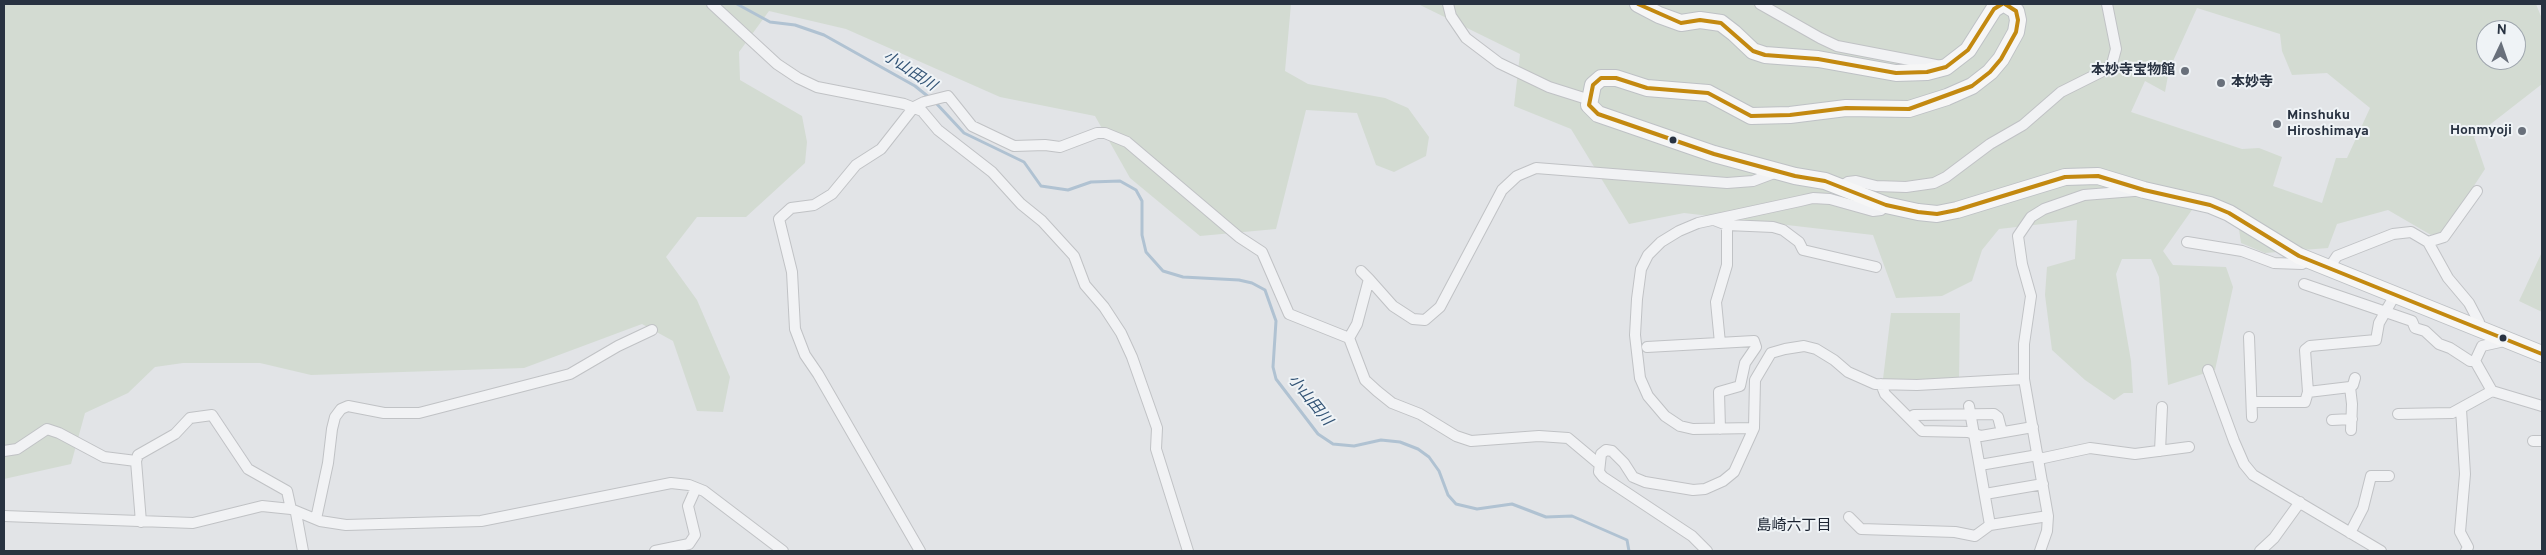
<!DOCTYPE html>
<html>
<head>
<meta charset="utf-8">
<style>
	body { margin:0 }
	#map { position:relative; width:2546px; height:555px; overflow:hidden; background:#e2e4e7; font-family:Overpass,sans-serif }
	canvas { display:block }
	.frame { position:absolute; inset:0; border:5px solid #283241; pointer-events:none }
	.north { position:absolute; left:2476px; top:20px; width:50px; height:50px; box-sizing:border-box; background:#eff3f6; border:1px solid #9fa6ae; border-radius:50%; rotate:3deg; font-size:14px; font-weight:700; line-height:20px; text-align:center; color:#283241 }
	.north::after { content:''; display:block; margin:auto; width:18px; height:22px; background:#69707b; clip-path:polygon(50% 0,100% 100%,50% 72%,0 100%) }
</style>
</head>
<body>
<div id="map">
<canvas width="2546" height="555"></canvas>
<div class="frame"></div>
<div class="north">N</div>
</div>
<script>
const context = document.querySelector('canvas').getContext('2d');
context.lineJoin = 'round';
function paint(path, color) {
  context.fillStyle = color;
  context.fill(path, 'evenodd');
}
function shape(rows) {
  const path = new Path2D();
  for (const r of rows) {
    path.moveTo(r[0], r[1]);
    for (let i = 2; i < r.length; i += 2) path.lineTo(r[i], r[i + 1]);
  }
  return path;
}
function stroke(path, color, width, dash) {
  context.strokeStyle = color;
  context.lineWidth = width;
  context.lineCap = dash ? 'butt' : 'round';
  context.setLineDash(dash || []);
  context.stroke(path);
}
function label(font, color, halo, rows, align = 'center') {
  context.font = font + ' Overpass,"Noto Sans JP",sans-serif';
  context.lineWidth = 4;
  context.setLineDash([]);
  context.textBaseline = 'middle';
  context.strokeStyle = halo;
  context.fillStyle = color;
  for (const [text, x, y, turn = 0] of rows) {
    context.save();
    context.translate(x, y);
    context.rotate((+turn || 0) * Math.PI / 180);
    context.textAlign = isNaN(turn) ? turn : align;
    if (halo) context.strokeText(text, 0, 0);
    context.fillText(text, 0, 0);
    context.restore();
  }
}
paint(shape([
	[4,4,1291,4,1285,71,1308,84,1385,98,1408,108,1429,137,1426,156,1394,172,1376,165,1357,113,1306,110,1276,229,1200,236,1130,178,1095,116,1000,97,846,29,769,11,739,52,740,80,802,116,807,142,805,163,746,217,697,217,666,257,697,300,730,377,723,412,697,411,673,341,642,324,524,368,311,375,260,363,183,363,155,367,128,393,85,413,71,464,4,479],
	[1418,4,2536,4,2542,19,2542,84,2474,137,2485,169,2443,233,2431,235,2388,210,2337,224,2328,248,2265,253,2241,243,2236,208,2201,197,2163,251,2173,265,2226,267,2233,287,2215,370,2168,385,2159,277,2151,259,2122,259,2116,274,2131,361,2133,393,2124,393,2114,400,2085,380,2052,350,2045,295,2047,267,2075,259,2077,220,1999,229,1982,250,1972,281,1942,296,1896,298,1873,235,1684,213,1629,224,1571,129,1514,106,1520,54],
	[2197,8,2280,34,2282,51,2292,75,2327,73,2370,108,2347,158,2336,158,2322,203,2273,186,2282,157,2259,148,2242,149,2131,112,2145,81,2165,92,2169,70],
	[2486,30,2516,30,2516,60,2486,60],
	[2542,252,2542,312,2519,301],
	[1891,313,1960,313,1959,380,1883,379]
]), '#d3dbd2');
stroke(shape([
	[737,4,770,22,795,25,824,35,915,86,930,98],
	[935,102,964,133,1024,162,1041,186,1068,190,1091,182,1120,181,1136,190,1142,201,1142,235,1146,252,1163,271,1183,277,1239,280,1252,283,1265,290,1276,321,1273,367,1276,379,1318,434,1333,444,1354,446,1381,440,1400,442,1418,449,1429,457,1439,471,1448,495,1456,504,1477,509,1512,504,1546,517,1572,516,1627,540,1629,551]
]), '#b0c2d2', 3);
const minor = shape([
	[712,4,777,64,798,78,817,87,904,104,922,111,938,130,992,172,1021,204,1042,221,1074,256,1085,285,1104,307,1121,333,1132,357,1157,428,1156,449,1188,551],
	[1448,4,1451,16,1466,38,1499,63,1549,87,1587,99,1589,105],
	[1760,4,1820,38,1837,46,1941,66],
	[1842,186,1848,182,1856,181,1876,186,1906,187,1934,183,1946,177,1990,144,2023,125,2061,92,2101,72,2112,64,2116,49,2107,4],
	[1714,220,1727,225,1773,227,1783,230,1799,242,1803,250,1876,267],
	[2187,242,2242,251,2274,263,2302,264,2307,260],
	[2428,242,2448,278,2469,303,2479,322,2479,328],
	[2329,268,2337,256,2393,234,2411,232,2428,242,2444,237,2477,191],
	[1361,271,1369,279,1357,324,1349,338,1365,380,1377,391,1392,403,1420,414,1456,436,1471,441,1539,436,1568,438,1599,464],
	[1369,279,1393,306,1413,319,1425,320,1440,307,1502,190,1517,176,1536,168,1727,183,1753,181,1777,172],
	[2304,284,2412,321,2415,328,2425,331,2439,344,2450,348,2470,361,2475,361],
	[2249,337,2252,417],
	[1720,343,1716,302,1727,265,1727,225],
	[1647,347,1754,341,1756,347,1745,363,1740,386,1719,392,1720,429],
	[2208,370,2234,441,2244,464,2253,475,2381,551],
	[1881,384,1885,394,1922,431,1968,432,1981,436,2033,427],
	[2350,387,2352,404,2351,430],
	[2492,391,2475,361,2482,346,2500,342,2503,338],
	[2308,392,2350,387,2353,385,2355,378],
	[2252,402,2305,402,2308,392,2305,350,2310,346,2376,340,2379,323,2395,295],
	[1969,406,1990,525],
	[2461,409,2465,474,2460,532,2468,547,2466,551],
	[2398,414,2452,413,2492,391,2542,406],
	[1909,418,1914,415,1994,414,1998,417,2002,432],
	[2332,420,2352,419],
	[1754,428,1693,429,1680,426,1665,416,1648,396,1640,378,1635,335,1637,299,1641,269,1648,255,1661,242,1679,231,1698,223,1800,201,1813,198,1830,199,1873,211,1881,210,1886,205],
	[2533,441,2542,441],
	[4,451,17,449,47,429,59,433,104,457,136,461],
	[2160,451,2162,407],
	[2039,459,2090,448,2135,454,2189,447],
	[1980,465,2038,455],
	[1985,494,2043,484],
	[296,513,303,551],
	[4,516,193,523,262,506,291,509,320,521,346,525,481,521,671,483,689,485,704,491,783,551],
	[1849,517,1861,529,1955,532,1975,536,1990,525,2048,516],
	[316,519,328,463,332,429,335,417,341,409,348,406,384,413,419,413,570,374,618,346,652,330],
	[141,522,136,461,138,455,175,434,190,418,212,415,248,469,287,491,291,509],
	[2350,533,2363,508,2371,476,2389,476],
	[655,551,689,544,695,535,688,506,696,488],
	[920,551,818,374,805,355,795,329,792,272,779,219,791,208,814,205,832,194,856,165,881,149,914,107,924,102,948,96,972,126,1014,146,1045,145,1060,147,1097,133,1105,133,1127,142,1239,237,1262,252,1289,314,1349,338],
	[1707,551,1692,536,1603,477,1599,472,1601,454,1606,450,1612,451,1624,463,1633,477,1645,482,1693,490,1705,489,1723,481,1734,472,1754,428,1755,380,1771,353,1785,349,1804,346,1816,349,1834,360,1848,372,1875,384,1917,385,2024,379],
	[2040,551,2047,531,2048,516,2024,379,2024,344,2031,296,2022,264,2018,236,2031,217,2044,209,2084,195,2134,191],
	[2260,551,2274,538,2300,502]
]);
const primary = shape([
	[1638,4,1659,15,1681,23,1700,20,1721,23,1734,33,1753,51,1765,55,1818,59,1896,73,1927,72,1946,67,1968,50,1994,9,2002,4],
	[2005,4,2016,11,2018,20,2016,32,2001,59,1990,72,1972,86,1947,97,1909,109,1846,108,1790,115,1751,116,1708,93,1647,88,1616,78,1601,78,1593,85,1589,105,1598,114,1714,154,1795,176,1825,181,1886,205,1918,212,1937,214,1957,210,2065,177,2098,176,2144,190,2210,205,2229,213,2299,256,2542,354]
]);
stroke(minor, '#c0c2c5', 12);
stroke(primary, '#bec1c5', 18);
stroke(minor, '#f1f2f4', 10);
stroke(primary, '#f6f6f6', 16);
stroke(shape([
	[1638,4,1681,23,1700,20,1721,23,1753,51,1765,55,1818,59,1896,73,1927,72,1946,67,1968,50,1994,9,2002,4],
	[2005,4,2016,11,2018,20,2016,32,2001,59,1990,72,1972,86,1909,109,1846,108,1790,115,1751,116,1708,93,1647,88,1616,78,1601,78,1593,85,1589,105,1598,114,1714,154,1795,176,1825,181,1886,205,1918,212,1937,214,1957,210,2065,177,2098,176,2144,190,2210,205,2229,213,2299,256,2542,354]
]), '#c38910', 4);
for (const [x, y, r, color] of [
	[2185,71,5,"#69707b"],
	[2221,83,5,"#69707b"],
	[2277,124,5,"#69707b"],
	[2522,131,5,"#69707b"],
	[1673,140,4.5,"#283241"],
	[2503,338,4.5,"#283241"]
]) {
  const dot = new Path2D();
  dot.arc(x, y, r, 0, 2 * Math.PI);
  context.fillStyle = color;
  context.fill(dot);
  stroke(dot, '#eff3f6', 2);
}
label('bold 14px', '#283241', '#eff3f6', [
	["本妙寺宝物館",2175,71],
	["本妙寺",2231,83,"left"],
	["Minshuku",2287,116,"left"],
	["Hiroshimaya",2287,132,"left"],
	["Honmyoji",2512,131]
], 'right');
label('italic 15px', '#325375', '#eff3f6', [
	["小山田川",909,72,33],
	["小山田川",1309,401,51]
]);
label('15px', '#1b2331', '#eff3f6', [
	["島崎六丁目",1794,527]
]);
</script>
</body>
</html>
